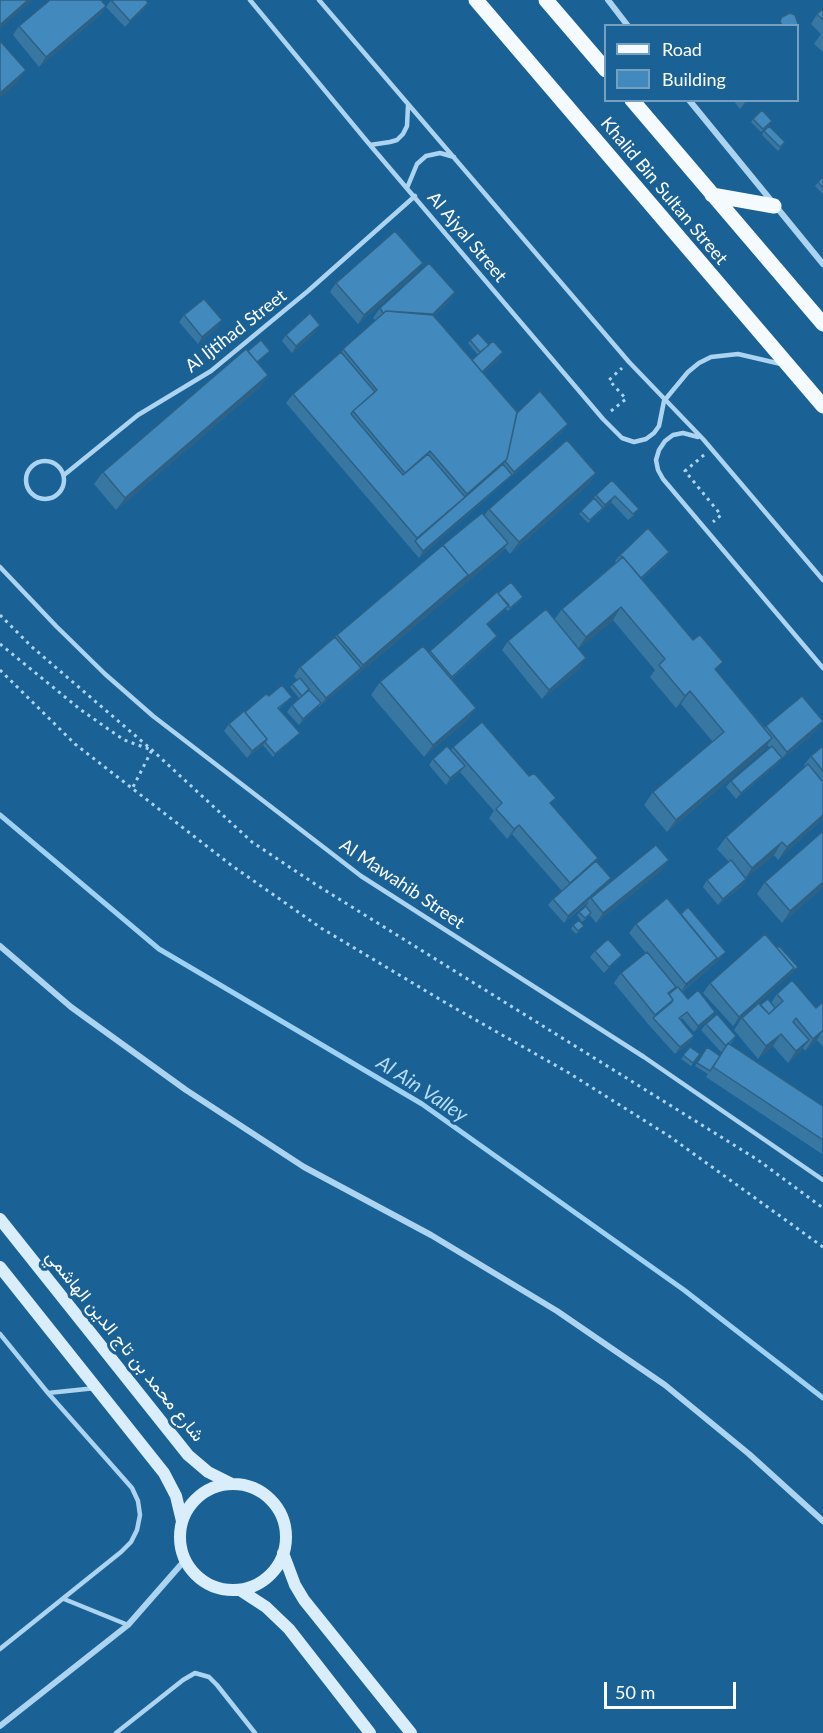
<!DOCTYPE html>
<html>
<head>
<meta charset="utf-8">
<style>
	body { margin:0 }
	#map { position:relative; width:823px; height:1733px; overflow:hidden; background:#1a6196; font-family:Lato,sans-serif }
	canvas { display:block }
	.legend { position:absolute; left:604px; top:24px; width:195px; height:78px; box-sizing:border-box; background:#1a6196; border:2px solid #76a0c0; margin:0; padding:8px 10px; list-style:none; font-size:18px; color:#fff }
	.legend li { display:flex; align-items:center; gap:12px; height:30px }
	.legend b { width:30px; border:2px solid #76a0c0 }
	.scale { position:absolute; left:604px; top:1682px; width:132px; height:27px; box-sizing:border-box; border:3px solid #fff; border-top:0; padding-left:8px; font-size:18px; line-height:21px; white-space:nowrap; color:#fff; -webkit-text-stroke:4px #1a6196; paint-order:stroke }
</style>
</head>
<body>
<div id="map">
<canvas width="823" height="1733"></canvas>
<ul class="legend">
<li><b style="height:8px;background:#f5faff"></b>Road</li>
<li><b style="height:16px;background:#428abd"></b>Building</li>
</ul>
<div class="scale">50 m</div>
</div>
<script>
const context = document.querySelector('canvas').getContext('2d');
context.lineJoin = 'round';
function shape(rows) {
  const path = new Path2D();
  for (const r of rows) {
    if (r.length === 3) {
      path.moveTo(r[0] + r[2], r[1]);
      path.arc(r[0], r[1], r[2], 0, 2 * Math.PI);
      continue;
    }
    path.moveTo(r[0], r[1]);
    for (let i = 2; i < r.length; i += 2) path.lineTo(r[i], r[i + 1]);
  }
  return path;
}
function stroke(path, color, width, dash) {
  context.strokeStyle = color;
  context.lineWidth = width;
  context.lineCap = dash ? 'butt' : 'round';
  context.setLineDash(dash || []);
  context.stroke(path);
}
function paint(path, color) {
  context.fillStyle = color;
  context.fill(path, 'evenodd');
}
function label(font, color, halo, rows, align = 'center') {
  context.font = font + ' Lato,Vazirmatn,sans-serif';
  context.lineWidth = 6;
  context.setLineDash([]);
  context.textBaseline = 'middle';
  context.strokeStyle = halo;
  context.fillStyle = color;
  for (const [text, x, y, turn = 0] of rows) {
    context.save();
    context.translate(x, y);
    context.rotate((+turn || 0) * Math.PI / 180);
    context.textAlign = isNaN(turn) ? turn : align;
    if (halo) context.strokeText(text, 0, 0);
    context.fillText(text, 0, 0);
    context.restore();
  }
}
stroke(shape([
	[0,815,159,949,422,1104,684,1290,823,1398]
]), '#9fd1f2', 5);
stroke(shape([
	[611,411,626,399,609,380,622,368],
	[704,455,685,471,721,515,713,522],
	[0,615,32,647,152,750,252,842,315,884,758,1160,823,1208],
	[0,644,81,710,124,740,152,750,133,787],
	[0,670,75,744,231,865,321,928,446,1003,569,1073,669,1136,823,1247]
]), '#acd4f0', 3, [3, 4.5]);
stroke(shape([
	[250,0,370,145,603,419,622,438,634,442,646,439,654,433,659,426,664,401,688,372,699,363,711,357,738,354,781,364],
	[319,0,629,362,703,439,823,580],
	[370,145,390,142,397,140,403,134,407,126,408,105],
	[407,188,417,164,426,156,440,153,454,157],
	[698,437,683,433,673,435,665,441,659,450,656,460,658,470,663,479,823,668],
	[45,480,19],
	[64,475,138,415,211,371,308,291,415,196],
	[0,567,56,626,105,674,153,716,361,876,644,1057,823,1180],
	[0,1334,48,1393,132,1488,138,1501,140,1515,137,1530,131,1542,121,1552,0,1649],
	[48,1393,96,1388],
	[64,1599,128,1625],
	[116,1733,183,1680,195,1673,209,1677,217,1685,255,1733]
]), '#acd4f0', 4.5);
stroke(shape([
	[608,0,628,26],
	[689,100,823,264],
	[0,946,71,1007,186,1090,304,1167,431,1235,557,1311,665,1385,749,1454,823,1521],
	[0,1726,128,1625,185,1560]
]), '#acd4f0', 6);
stroke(shape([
	[0,1219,188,1455,208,1472,232,1484],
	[0,1267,164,1473,176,1496,182,1521],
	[233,1537,53],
	[283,1553,295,1585,304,1600,411,1733],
	[240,1590,266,1607,289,1629,370,1733]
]), '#daedfb', 12);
stroke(shape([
	[476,0,823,406],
	[546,0,606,70],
	[632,100,823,324],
	[712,195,774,206]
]), '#f5faff', 15);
paint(shape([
	[111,0,144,9,125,27,106,7],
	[106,6,100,15,39,67,13,35,19,26],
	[823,9,823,52,814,44,821,34,811,24,817,14],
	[733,100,750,100,740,109],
	[753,119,770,124,761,132,751,122],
	[764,131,783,145,778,151,762,135],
	[823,177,823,194,815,186],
	[417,272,358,324,330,292,336,283],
	[455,292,448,302,434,316,472,360,478,355,468,343,470,340,499,359,483,373,517,412,568,424,561,433,419,558,286,403,293,394,341,352,375,320,373,318,380,308],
	[184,315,222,320,218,327,198,344,179,322],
	[316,331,292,353,282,341,286,335],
	[248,351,270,351,267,354,258,362,268,375,260,387,116,510,94,484,103,472],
	[596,473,588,485,510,554,505,548,501,553,319,707,319,706,316,709,299,725,287,712,292,705,299,698,290,687,297,680,294,676,300,667,335,637,337,635,443,545,484,516,489,509],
	[612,480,634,515,628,520,611,502,588,523,579,514,596,495],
	[669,552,665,558,642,579,717,671,765,728,766,726,816,731,780,761,778,764,736,799,726,787,731,781,770,748,767,745,764,750,667,832,644,805,653,792,713,742,681,704,676,708,650,677,655,670,613,620,578,649,580,668,542,699,502,650,508,641,554,620,562,609,616,562,615,561,620,555],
	[498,593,521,600,508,611,506,609,488,625,493,642,452,679,476,708,467,720,424,757,371,695,380,682,429,653],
	[269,696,289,700,279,709,297,736,273,757,263,745,247,758,224,731,229,724,245,712],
	[823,746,823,819,778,860,774,855,746,878,746,879,742,886,718,905,703,887,707,880,729,862,717,849,726,837,805,767,804,765,811,756],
	[453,747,551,804,596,861,611,878,607,884,662,870,596,923,590,915,582,922,577,915,585,908,589,901,564,923,548,905,553,899,562,891,512,834,507,839,489,818,494,811,460,772,446,785,429,765,433,759,451,750],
	[823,831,823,887,782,923,757,894,765,882],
	[681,914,721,958,682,992,688,999,715,1012,711,1018,694,1032,682,1018,680,1020,694,1036,689,1043,675,1054,648,1024,614,983,621,973,646,953,629,933,636,924],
	[573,925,584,926,576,934,571,929],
	[595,951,622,955,617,961,604,973,590,957],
	[795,970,733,1026,703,993,710,983],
	[777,994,816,1008,823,1002,823,1047,817,1040,805,1051,803,1048,800,1052,788,1063,773,1046,758,1059,734,1030,742,1018,760,1005,771,1003],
	[706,1024,736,1036,730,1045,823,1106,822,1154,706,1077,709,1072,708,1074,695,1066,707,1047,720,1056,724,1050,721,1052,701,1030],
	[690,1047,700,1054,691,1066,681,1059]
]), '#3977a3');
paint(shape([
	[28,0,33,0,0,29,0,25],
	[148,3,144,9,125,27,130,21],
	[106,6,100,15,39,67,46,57],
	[26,70,17,83,0,98,0,93],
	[747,100,750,100,740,109,745,102],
	[423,263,417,272,358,324,364,315],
	[455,292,448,302,423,327,377,323],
	[222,320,218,327,198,344,202,337],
	[320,325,316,331,292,353,296,346],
	[503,352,499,359,472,383,477,376],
	[268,375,260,387,116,510,125,498],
	[568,424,561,433,419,558,423,551,512,475,514,472],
	[507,459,499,471,415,541,417,538],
	[596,473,588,485,510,554,519,542],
	[615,496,611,502,601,511,605,505],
	[508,543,501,553,319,707,326,698,361,668,363,665,468,575],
	[669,552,665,558,636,584,641,578],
	[509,605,504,611,483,630,487,624],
	[621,607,613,620,577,650,586,637],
	[497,636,493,642,447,683,452,677],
	[586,658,580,668,542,699,549,690],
	[690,691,681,704,676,708,685,696],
	[321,703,316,709,299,725,303,719],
	[476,708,467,720,424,757,433,745],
	[823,721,816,731,780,761,787,752],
	[300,733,297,736,273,757,275,754],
	[772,738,764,750,667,832,676,820],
	[267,739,263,745,247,758,252,751],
	[782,758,778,764,736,799,741,793],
	[465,766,460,772,446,785,450,778],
	[823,815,823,819,778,860,787,847],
	[519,825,512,834,507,839,514,829],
	[782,842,774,855,744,880,752,868],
	[669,860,662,870,596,923,603,913],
	[611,878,607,884,591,898,564,923,568,916],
	[746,879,742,886,718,905,723,899],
	[823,882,823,887,782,923,790,911],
	[726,952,721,958,680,993,686,984],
	[622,955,617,961,604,973,609,967],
	[798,967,788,977,733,1026,739,1017,794,968],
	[715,1012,711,1018,694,1032,698,1026],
	[823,1030,817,1040,805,1051,813,1039],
	[781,1034,773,1046,758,1059,766,1046],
	[694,1036,689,1043,675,1054,680,1047],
	[809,1040,800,1052,788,1063,796,1051]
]), '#2e6184');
const building = shape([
	[0,0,28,0,0,25,0,0],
	[50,0,101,0,106,6,46,57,19,26,50,0],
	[111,0,146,0,148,3,130,21,111,0],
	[823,9,823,20,817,14,823,9],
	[790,13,795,15,798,24,797,26,782,26,780,21,782,17,790,13],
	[0,41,26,70,0,93,0,41],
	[762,110,772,121,763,129,753,119,762,110],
	[769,126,785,142,780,147,764,131,769,126],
	[823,177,823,188,818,182,823,177],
	[395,231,423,263,364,315,336,283,395,231],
	[429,263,455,292,432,315,386,311,383,313,380,308,429,263],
	[204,299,222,320,202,337,184,315,204,299],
	[386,311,432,314,517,412,507,459,467,494,430,451,405,473,353,411,377,390,343,349,386,311],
	[310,313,320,325,296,346,286,335,310,313],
	[478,333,489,345,480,352,470,340,478,333],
	[261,340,270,351,257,362,248,351,261,340],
	[493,341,503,352,482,372,472,360,493,341],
	[246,349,268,375,125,498,103,472,246,349],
	[341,352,375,392,353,411,351,414,403,475,428,454,465,497,417,538,293,394,341,352],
	[540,391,568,424,514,472,505,461,507,459,517,413,540,391],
	[567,440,596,473,519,542,489,509,567,440],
	[503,464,512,475,423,551,415,541,503,464],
	[612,480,639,509,633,514,615,496,605,505,596,495,612,480],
	[594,498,603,508,590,520,581,511,594,498],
	[482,513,508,543,466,578,468,575,443,545,482,513],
	[648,528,669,552,641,578,623,557,622,557,620,555,648,528],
	[443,545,468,575,363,665,337,635,443,545],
	[623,557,693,640,700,635,723,662,715,669,772,738,676,820,653,792,724,732,690,691,685,696,659,665,665,659,621,607,586,637,562,609,623,557],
	[511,582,523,597,510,608,498,593,511,582],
	[497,592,509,605,487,624,497,636,452,677,430,651,497,592],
	[546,609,586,658,549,690,508,641,546,609],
	[335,637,361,668,326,698,300,667,335,637],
	[423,646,476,708,433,745,380,682,423,646],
	[300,678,309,689,302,696,292,684,300,678],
	[282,685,292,697,278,708,300,733,275,754,265,742,267,739,245,712,266,694,269,696,282,685],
	[309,690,321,703,303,719,292,705,309,690],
	[802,696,823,721,787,752,766,726,802,696],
	[244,711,267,739,252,751,229,724,244,711],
	[482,722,529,776,534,773,556,798,550,803,598,858,570,883,519,825,514,829,496,809,502,803,453,747,482,722],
	[447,746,465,766,450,778,433,759,447,746],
	[772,746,782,758,741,793,731,781,772,746],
	[823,746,823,771,811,756,823,746],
	[808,764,823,782,823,815,787,847,782,842,752,868,726,837,808,764],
	[823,831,823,882,790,911,765,882,823,831],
	[656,845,669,860,603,913,591,898,656,845],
	[731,860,746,879,723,899,707,880,731,860],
	[596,861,611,878,568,916,553,899,596,861],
	[667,898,717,958,686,984,636,924,667,898],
	[586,906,591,913,585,918,579,912,586,906],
	[688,907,726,952,715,961,717,958,681,914,688,907],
	[579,920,584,926,578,931,573,925,579,920],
	[765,934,794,968,739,1017,710,983,765,934],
	[608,939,622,955,609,967,595,951,608,939],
	[779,946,798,967,790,974,794,968,777,948,779,946],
	[647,952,676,987,668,993,673,1000,655,1015,621,973,647,952],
	[792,980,816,1008,823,1002,823,1030,813,1039,796,1018,793,1022,809,1040,796,1051,781,1034,766,1046,742,1018,759,1003,769,1014,783,1001,777,994,792,980],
	[678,987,688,999,698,990,715,1012,698,1026,687,1012,679,1018,694,1036,680,1047,653,1018,671,1003,673,1000,669,994,678,987],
	[768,999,775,1008,769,1014,760,1005,768,999],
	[717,1014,736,1036,726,1046,706,1024,717,1014],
	[728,1043,823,1106,823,1140,713,1067,728,1043],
	[690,1047,700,1054,693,1063,683,1055,690,1047],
	[707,1047,720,1056,710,1071,697,1063,707,1047]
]);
paint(building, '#428abd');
stroke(building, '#2e6184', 1.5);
label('18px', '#fff', '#1a6196', [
	["Khalid Bin Sultan Street",664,191,50],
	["Al Ajyal Street",467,237,50],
	["Al Ijtihad Street",236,331,-38],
	["Al Mawahib Street",402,884,34],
	["شارع محمد بن تاج الدين الهاشمي",125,1346,51]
]);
label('italic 20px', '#b8def7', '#1a6196', [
	["Al Ain Valley",422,1089,33]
]);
</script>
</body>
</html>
